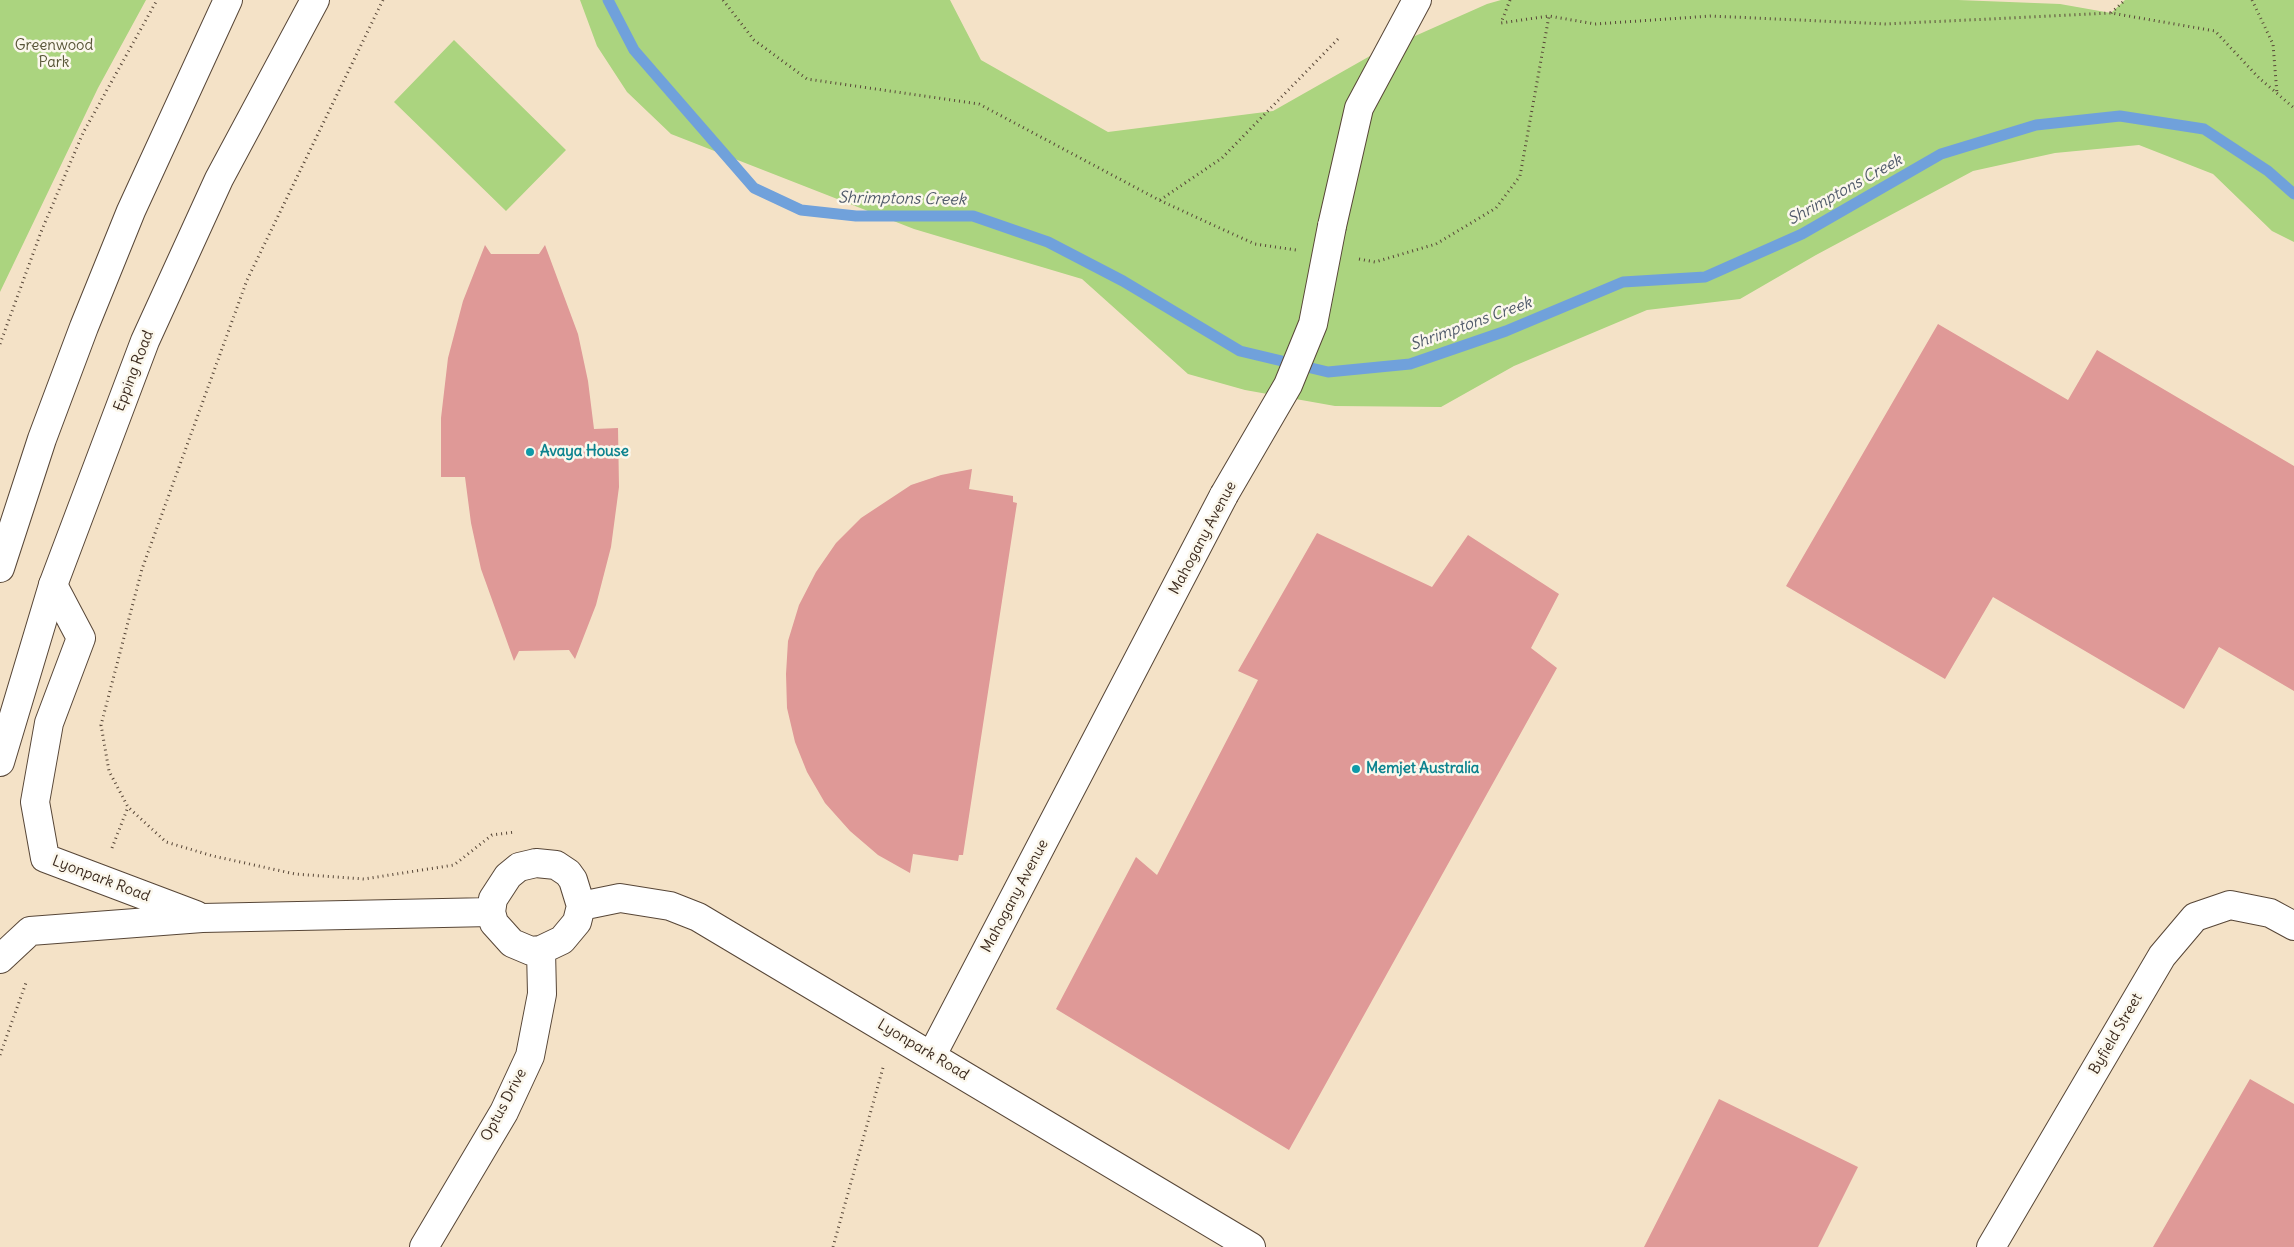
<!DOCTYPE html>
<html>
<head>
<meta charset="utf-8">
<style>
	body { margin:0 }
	canvas { display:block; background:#f4e2c7 }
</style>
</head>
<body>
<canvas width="2294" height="1247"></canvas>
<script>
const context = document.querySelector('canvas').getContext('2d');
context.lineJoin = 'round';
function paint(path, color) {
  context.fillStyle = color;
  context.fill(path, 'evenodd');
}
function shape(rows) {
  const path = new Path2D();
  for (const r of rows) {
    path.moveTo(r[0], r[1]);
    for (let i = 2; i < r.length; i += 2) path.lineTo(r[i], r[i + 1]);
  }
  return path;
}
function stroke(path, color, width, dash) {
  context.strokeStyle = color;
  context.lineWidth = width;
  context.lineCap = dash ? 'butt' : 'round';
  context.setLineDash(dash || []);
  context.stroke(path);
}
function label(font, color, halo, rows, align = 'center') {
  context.font = font + ' Delius,sans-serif';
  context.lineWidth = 5;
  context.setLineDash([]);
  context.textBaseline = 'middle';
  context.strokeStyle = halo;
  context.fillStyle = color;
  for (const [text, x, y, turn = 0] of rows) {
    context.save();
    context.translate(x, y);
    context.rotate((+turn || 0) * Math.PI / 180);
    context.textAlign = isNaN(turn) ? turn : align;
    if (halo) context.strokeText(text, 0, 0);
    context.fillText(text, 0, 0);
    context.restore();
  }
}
paint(shape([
	[0,0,146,0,98,88,0,292],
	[580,0,950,0,981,60,1108,132,1273,111,1370,56,1487,4,1501,0,1958,0,2060,4,2111,13,2125,0,2294,0,2294,242,2272,231,2213,174,2139,145,2055,153,1973,171,1816,255,1740,299,1647,310,1514,366,1441,407,1335,406,1245,390,1188,374,1082,279,914,229,671,134,627,92,597,46],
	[454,40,566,150,506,211,394,102]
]), '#abd47f');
stroke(shape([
	[608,0,634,50,754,188,801,210,856,216,973,216,1048,242,1123,281,1240,351,1328,372,1410,364,1506,331,1623,282,1705,277,1802,234,1941,154,2036,125,2120,116,2204,129,2268,171,2294,194]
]), '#70a1db', 11);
paint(shape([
	[485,245,491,254,539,254,545,245,578,334,588,381,594,429,618,428,619,487,611,547,596,605,575,659,569,650,519,651,514,661,481,569,471,523,465,477,441,477,441,418,448,358,463,301],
	[1938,324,2068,400,2097,350,2294,466,2294,691,2219,647,2184,709,1993,597,1945,679,1786,586],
	[972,469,969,489,1013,496,1013,502,1017,503,963,855,959,855,958,861,913,854,910,873,878,855,850,831,825,803,807,772,795,742,787,708,786,674,788,641,799,605,816,572,836,543,861,518,911,485,941,475],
	[1317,533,1432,587,1468,535,1559,594,1531,648,1557,668,1289,1150,1056,1009,1136,857,1157,875,1258,680,1238,671],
	[2250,1079,2294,1104,2294,1247,2153,1247],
	[1719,1099,1858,1167,1818,1247,1644,1247]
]), '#df9997');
const minor = shape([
	[1332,226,1359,108,1417,0],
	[53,585,81,638,49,723,35,802,45,858,196,915],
	[536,863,556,865,568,873,573,880,581,906,577,922,562,940,541,950,531,951,512,943,494,923,491,912,493,899,508,876,519,867,536,863],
	[581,906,620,898,670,906,698,917,1251,1247],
	[0,959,30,931,202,918,491,912],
	[932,1055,1224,495],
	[424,1247,504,1112,530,1056,542,994,541,950],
	[1991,1247,2162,956,2195,917,2230,905,2270,913,2294,926]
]);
const major = shape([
	[0,568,42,439,84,327,131,211,228,0],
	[0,762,53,585,145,341,219,179,315,0]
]);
stroke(minor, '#574637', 30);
stroke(major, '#574637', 30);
stroke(shape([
	[383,0,247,280,142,569,101,725,109,771,128,807,166,842,213,856,295,874,364,879,454,865,492,835,515,832],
	[723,0,754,40,807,79,979,104,1159,200,1213,225,1255,244,1296,250],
	[1510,0,1501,23,1549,16,1595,24,1711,16,1886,24,2111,13,2215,31,2259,78,2294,108],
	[2252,0,2273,44,2277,94],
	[2111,13,2125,0],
	[1160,200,1222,158,1339,38],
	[1359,259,1375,262,1436,244,1496,208,1520,176,1549,16],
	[0,344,41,232,83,133,157,0],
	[112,848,128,807],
	[0,1055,27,980],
	[833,1247,884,1064]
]), '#574637', 3, [1, 4]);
stroke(minor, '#fff', 28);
stroke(major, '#fff', 28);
const minorBridge = shape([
	[1224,495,1288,385,1313,324,1332,226]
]);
stroke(minorBridge, '#574637', 30, []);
stroke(minorBridge, '#fff', 28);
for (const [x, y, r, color] of [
	[530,452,5,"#0f9aa8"],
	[1356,769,5,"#0f9aa8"]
]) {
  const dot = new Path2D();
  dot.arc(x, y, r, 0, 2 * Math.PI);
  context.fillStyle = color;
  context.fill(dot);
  stroke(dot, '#fbf7ec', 2);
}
label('15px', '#575436', '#fbf7ec', [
	["Greenwood",54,46],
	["Park",54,63]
]);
label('15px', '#3b2a1e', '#fbf7ec', [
	["Epping Road",134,371,-69],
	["Mahogany Avenue",1203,538,-62],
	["Lyonpark Road",101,879,21],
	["Mahogany Avenue",1015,896,-62],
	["Byfield Street",2116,1034,-60],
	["Lyonpark Road",923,1050,31],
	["Optus Drive",504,1105,-62]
]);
label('bold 15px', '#0d838f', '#fbf7ec', [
	["Avaya House",540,452],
	["Memjet Australia",1366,769]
], 'left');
label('italic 16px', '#505a6a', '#fbf7ec', [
	["Shrimptons Creek",1845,190,-29],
	["Shrimptons Creek",902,199,1],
	["Shrimptons Creek",1471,324,-20]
]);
</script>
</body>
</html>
